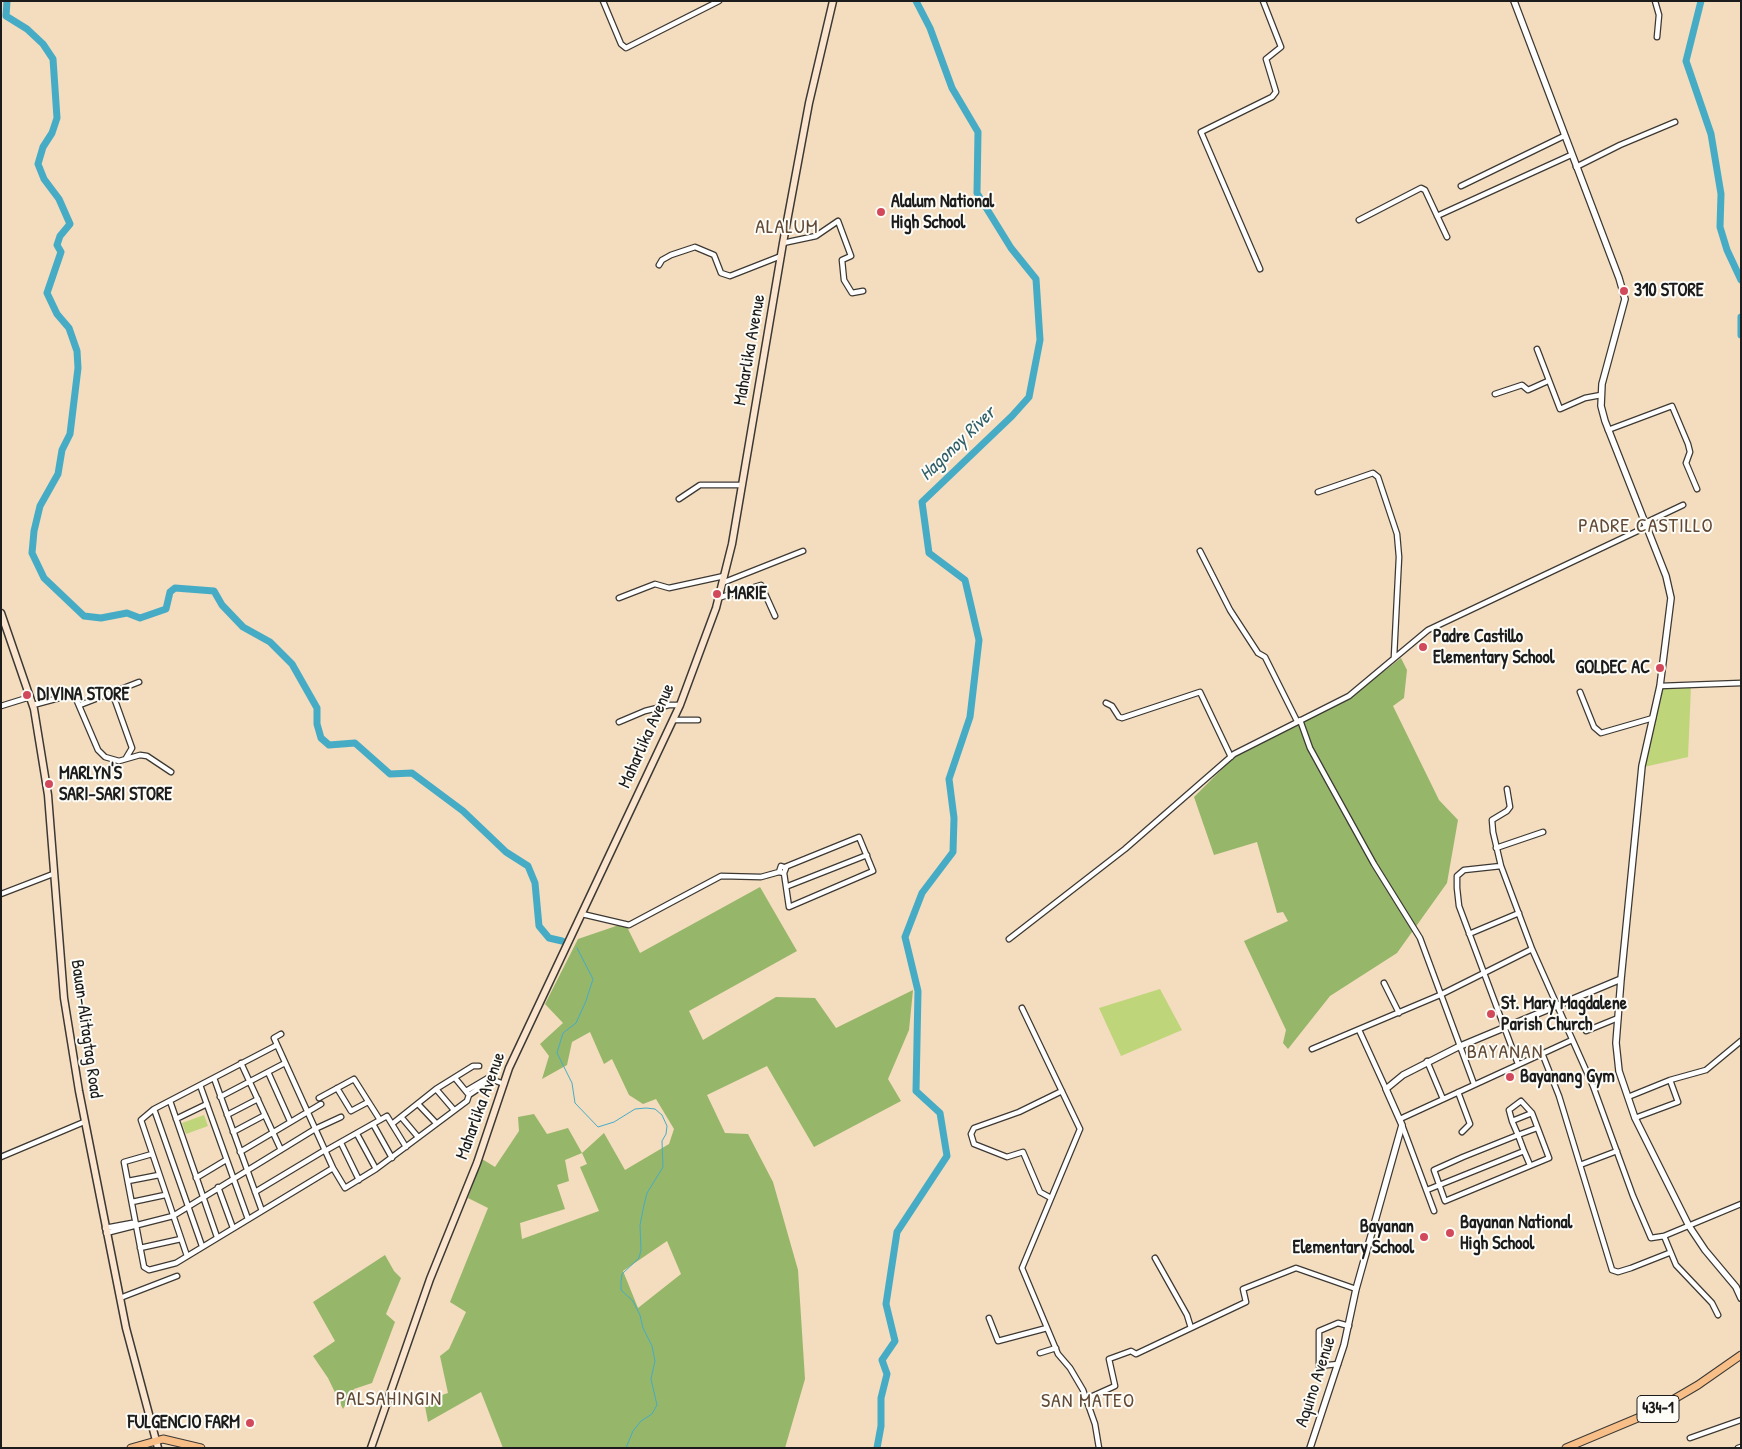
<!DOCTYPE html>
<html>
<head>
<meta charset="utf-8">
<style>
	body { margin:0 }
	#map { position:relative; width:1742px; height:1449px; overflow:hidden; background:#f4dcbe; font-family:"Patrick Hand",sans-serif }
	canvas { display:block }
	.frame { position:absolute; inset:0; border:2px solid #1c1c1c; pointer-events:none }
</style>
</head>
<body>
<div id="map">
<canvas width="1742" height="1449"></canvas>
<div class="frame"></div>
</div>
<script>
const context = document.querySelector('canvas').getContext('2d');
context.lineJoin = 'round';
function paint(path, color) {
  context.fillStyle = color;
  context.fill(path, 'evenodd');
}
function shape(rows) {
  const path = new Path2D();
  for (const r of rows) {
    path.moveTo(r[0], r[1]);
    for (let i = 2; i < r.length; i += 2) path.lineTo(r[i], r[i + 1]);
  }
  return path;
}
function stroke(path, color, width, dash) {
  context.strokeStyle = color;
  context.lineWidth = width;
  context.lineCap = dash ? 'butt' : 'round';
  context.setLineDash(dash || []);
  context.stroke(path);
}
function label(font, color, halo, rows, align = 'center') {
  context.font = font + ' "Patrick Hand",sans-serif';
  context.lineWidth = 4;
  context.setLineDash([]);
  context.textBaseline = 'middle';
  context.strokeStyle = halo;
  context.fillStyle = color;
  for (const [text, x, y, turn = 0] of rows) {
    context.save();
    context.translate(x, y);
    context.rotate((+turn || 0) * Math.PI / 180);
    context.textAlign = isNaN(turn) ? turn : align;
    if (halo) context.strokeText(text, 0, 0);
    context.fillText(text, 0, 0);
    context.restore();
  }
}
paint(shape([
	[1691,687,1688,757,1644,767,1662,689],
	[1160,989,1182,1030,1121,1056,1099,1008],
	[204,1115,208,1126,186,1134,182,1123]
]), '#bed57a');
paint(shape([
	[1401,658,1407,670,1404,698,1393,706,1439,800,1458,820,1447,883,1397,953,1330,996,1288,1049,1283,1043,1286,1030,1244,941,1288,921,1283,912,1277,913,1257,842,1214,855,1194,797,1234,757,1348,699],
	[760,887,797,951,689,1011,703,1040,776,997,815,998,836,1028,913,990,909,1030,888,1079,901,1101,814,1147,767,1066,707,1095,725,1133,748,1134,773,1182,798,1270,805,1379,785,1448,503,1448,481,1392,428,1422,424,1401,448,1393,440,1356,449,1349,466,1312,450,1302,488,1208,468,1198,482,1159,495,1167,519,1131,518,1117,534,1114,547,1134,568,1128,582,1153,604,1133,625,1170,669,1144,674,1129,656,1099,643,1104,629,1095,612,1059,604,1064,590,1032,572,1042,567,1065,542,1079,549,1056,540,1044,563,1023,545,1004,578,939,625,923,640,953],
	[582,1153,587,1164,580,1167,599,1211,522,1239,520,1223,565,1209,557,1185,569,1181,565,1160],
	[667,1241,681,1274,638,1308,623,1271],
	[385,1255,394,1271,401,1278,386,1314,395,1322,372,1383,354,1389,343,1409,328,1378,313,1356,335,1341,313,1302]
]), '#96b66a');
stroke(shape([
	[577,948,593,979,586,1001,576,1023,563,1033,557,1053,572,1083,575,1103,598,1127,614,1122,635,1109,646,1108,655,1109,662,1115,667,1126,666,1134,662,1141,663,1167,647,1193,644,1205,640,1225,641,1250,639,1258,622,1274,621,1282,621,1290,633,1301,640,1315,643,1328,652,1346,655,1361,651,1379,657,1405,652,1414,641,1421,633,1431,626,1448]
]), '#46acc6', 1);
stroke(shape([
	[7,1,6,16,27,29,43,44,53,59,57,118,52,133,43,147,38,164,44,179,59,199,70,224,60,236,57,245,61,252,47,293,57,314,69,328,77,351,78,368,70,434,62,450,58,474,40,506,34,531,32,553,44,578,84,616,101,618,127,613,140,618,166,609,170,592,175,588,214,591,222,605,243,627,270,642,292,664,317,708,317,724,321,738,329,745,355,743,390,774,412,773,463,811,506,852,528,866,535,883,539,926,549,938,562,941],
	[1701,1,1686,61,1711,134,1721,194,1720,227,1727,250,1741,280],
	[1741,317,1741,335],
	[877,1448,881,1426,881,1398,887,1374,882,1360,895,1341,886,1304,897,1232,947,1156,940,1113,916,1091,918,991,905,937,922,893,953,852,954,818,949,779,970,717,979,640,965,580,929,553,922,502,1012,416,1029,397,1040,340,1036,279,1011,248,977,193,978,132,952,88,930,28,916,1]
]), '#46acc6', 7);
const minor = shape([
	[603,1,621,44,626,48,719,1],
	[1655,1,1659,15,1657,37],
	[1576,167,1620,145,1675,122],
	[1461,186,1564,136],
	[1437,216,1571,155],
	[1359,220,1421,188,1425,190,1447,237],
	[783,243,816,236,838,221,851,256,842,260,844,280,852,293,863,291],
	[659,265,662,260,671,255,695,247,714,255,721,273,730,276,781,256],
	[1260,269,1201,132,1272,97,1276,92,1266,59,1281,47,1263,1],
	[1537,349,1560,409,1585,398,1601,395],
	[1495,394,1522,385,1528,390,1548,381],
	[1608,430,1672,406,1688,444,1690,452,1686,463,1697,489],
	[1318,492,1373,473,1378,477,1397,534,1399,557,1394,657],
	[679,499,700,485,742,485],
	[1645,523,1683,505],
	[1200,551,1230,610,1258,653,1265,657,1297,721],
	[722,583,803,551],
	[619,598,655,584,669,588,724,576],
	[718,598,761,585,775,616],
	[1660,686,1741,683],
	[112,692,132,748,126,758],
	[1580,692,1594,727,1601,733,1653,718],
	[1106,703,1112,706,1119,717,1122,718,1200,692,1231,757],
	[33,705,74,694,98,750,105,757,119,761,140,755,147,756,171,772],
	[80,705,139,682],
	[1,706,30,697],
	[673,720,698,720],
	[1300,720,1310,748,1327,779,1374,864,1420,938,1474,1084],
	[619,722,645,711,669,705,680,705],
	[1507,789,1510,807,1507,811,1492,820,1493,832,1501,866,1532,949,1593,1086,1633,1196,1651,1238,1664,1236,1676,1265,1712,1303,1718,1315],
	[1496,848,1543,832],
	[1501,866,1464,870,1457,876,1457,888,1459,906,1518,1064],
	[784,873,789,907,873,871,859,837,785,867],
	[788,886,867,855],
	[1,894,53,874],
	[582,914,629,925,721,876,761,877,779,872,784,873,786,868,781,866,779,872],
	[1469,934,1519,913],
	[1009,939,1125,849,1234,754,1349,696,1428,630,1646,527],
	[1384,983,1399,1013],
	[1022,1008,1080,1129,1022,1268,1058,1354,1070,1368,1083,1390,1095,1424,1099,1448],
	[1359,1030,1386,1089],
	[1586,1031,1618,1018],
	[281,1034,274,1038,333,1168,345,1188,376,1169,467,1101,469,1095,455,1078],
	[1312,1049,1440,995,1532,949],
	[1542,1053,1559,1096,1612,1270,1618,1272,1631,1268,1669,1253],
	[1427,1061,1443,1099],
	[241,1063,281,1150],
	[268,1072,290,1121],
	[214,1078,262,1211],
	[200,1085,248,1219],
	[337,1088,351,1111,368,1102],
	[436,1089,454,1110],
	[466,1091,488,1078,504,1084],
	[1458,1092,1470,1124,1462,1132],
	[469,1095,487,1083,494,1081],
	[220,1097,285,1063],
	[1628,1097,1670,1080,1706,1070,1741,1041],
	[319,1098,354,1079,380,1120],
	[170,1101,217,1237],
	[418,1104,436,1123],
	[154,1109,202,1246],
	[227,1115,258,1099],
	[402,1118,418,1137],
	[1635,1118,1678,1102,1670,1080],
	[176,1119,207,1104],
	[1400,1119,1572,1040],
	[1512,1121,1532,1113],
	[373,1124,392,1158],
	[392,1124,436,1089,473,1066,479,1066],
	[1402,1125,1434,1211],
	[233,1132,265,1115],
	[357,1134,376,1169],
	[341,1143,359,1180],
	[325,1151,387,1116,406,1147],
	[240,1152,321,1104],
	[152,1154,124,1162,144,1267,149,1270,176,1263,333,1168],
	[1,1157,84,1122],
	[1530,1165,1524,1151,1518,1135,1512,1121,1509,1110,1521,1101,1532,1113,1549,1158,1445,1201,1434,1170,1463,1157,1518,1135,1537,1128],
	[1580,1165,1617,1151],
	[196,1178,226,1160],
	[128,1181,159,1175],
	[218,1187,233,1228],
	[1427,1190,1524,1151],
	[255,1192,325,1150],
	[1051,1198,1040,1192,1023,1152,1007,1157,974,1144,971,1134,974,1128,1019,1112,1062,1091],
	[132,1202,165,1195],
	[105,1228,132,1223,135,1225],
	[106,1233,173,1216,315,1129,341,1117],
	[1664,1236,1741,1204],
	[140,1248,181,1239],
	[187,1256,141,1120,154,1109,277,1045],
	[1155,1258,1187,1315,1191,1328],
	[120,1298,177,1276],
	[989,1318,998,1341,1047,1328],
	[1040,1353,1056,1348],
	[1338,1364,1319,1366,1319,1331,1338,1323,1349,1326],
	[1086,1399,1115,1386,1109,1359,1131,1351,1136,1354,1246,1302,1243,1289,1296,1268,1356,1289],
	[1690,1438,1741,1420],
	[1738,1448,1741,1447]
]);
const tertiary = shape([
	[1514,1,1619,278,1625,299,1602,384,1601,406,1605,421,1666,576,1671,598,1660,686,1642,766,1621,979,1616,1043,1619,1071,1635,1118,1689,1226,1705,1250,1736,1287,1741,1298],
	[1310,1448,1344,1345,1356,1289,1402,1125,1386,1089,1403,1075,1458,1047,1621,979]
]);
const secondary = shape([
	[1,613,34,709,48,795,64,998,79,1091,126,1328,158,1448],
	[371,1448,430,1279,477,1163,509,1068,680,705,716,608,732,544,783,243,809,103,833,1]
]);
const primary = shape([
	[131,1448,163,1439,201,1448],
	[1566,1448,1652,1412,1698,1385,1741,1355]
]);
stroke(minor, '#3c3934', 7);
stroke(tertiary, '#3c3934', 8);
stroke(secondary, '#3c3934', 9);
stroke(primary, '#3c3934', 9);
stroke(minor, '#fff', 4.5);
stroke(tertiary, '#fff', 5.5);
stroke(secondary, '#fce5cf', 6);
stroke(primary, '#f7be88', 7);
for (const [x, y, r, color] of [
	[881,212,5,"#d1495b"],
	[1624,291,5,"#d1495b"],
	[717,594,5,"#d1495b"],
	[1423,647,5,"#d1495b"],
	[1660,668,5,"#d1495b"],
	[27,695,5,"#d1495b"],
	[49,784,5,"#d1495b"],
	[1491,1014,5,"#d1495b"],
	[1510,1077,5,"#d1495b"],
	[1450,1233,5,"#d1495b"],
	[1424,1237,5,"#d1495b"],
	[250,1423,5,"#d1495b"]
]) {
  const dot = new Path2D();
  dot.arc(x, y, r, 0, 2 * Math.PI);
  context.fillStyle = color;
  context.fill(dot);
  stroke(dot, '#fdfcf7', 2);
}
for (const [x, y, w] of [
	[1658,1409,42]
]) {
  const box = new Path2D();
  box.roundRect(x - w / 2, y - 13.5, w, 27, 4);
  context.fillStyle = '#fdfcf7';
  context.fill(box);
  stroke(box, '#1c1c1c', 1);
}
label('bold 16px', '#1c1c1c', null, [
	["434-1",1658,1409]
]);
label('bold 18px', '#1c1c1c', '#fdfcf7', [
	["Alalum National",891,202],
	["High School",891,223],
	["310 STORE",1634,291],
	["MARIE",727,594],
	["Padre Castillo",1433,637],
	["Elementary School",1433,658],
	["GOLDEC AC",1650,668,"right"],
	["DIVINA STORE",37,695],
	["MARLYN'S",59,774],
	["SARI-SARI STORE",59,795],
	["St. Mary Magdalene",1501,1004],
	["Parish Church",1501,1025],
	["Bayanang Gym",1520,1077],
	["Bayanan National",1460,1223],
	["High School",1460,1244],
	["Bayanan",1414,1227,"right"],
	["Elementary School",1414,1248,"right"],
	["FULGENCIO FARM",240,1423,"right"]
], 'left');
label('18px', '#1c1c1c', '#fdfcf7', [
	["Maharlika Avenue",750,350,-80],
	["Maharlika Avenue",647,736,-66],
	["Bauan-Alitagtag Road",86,1029,82],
	["Maharlika Avenue",481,1106,-70],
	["Aquino Avenue",1316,1382,-72]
]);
label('italic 19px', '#2f5d68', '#fdfcf7', [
	["Hagonoy River",958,444,-44]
]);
context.letterSpacing = '1px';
label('20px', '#614936', '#fdfcf7', [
	["ALALUM",787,228],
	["PADRE CASTILLO",1646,527],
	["BAYANAN",1505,1053],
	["PALSAHINGIN",389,1400],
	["SAN MATEO",1088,1402]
]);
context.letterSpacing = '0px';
</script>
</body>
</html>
